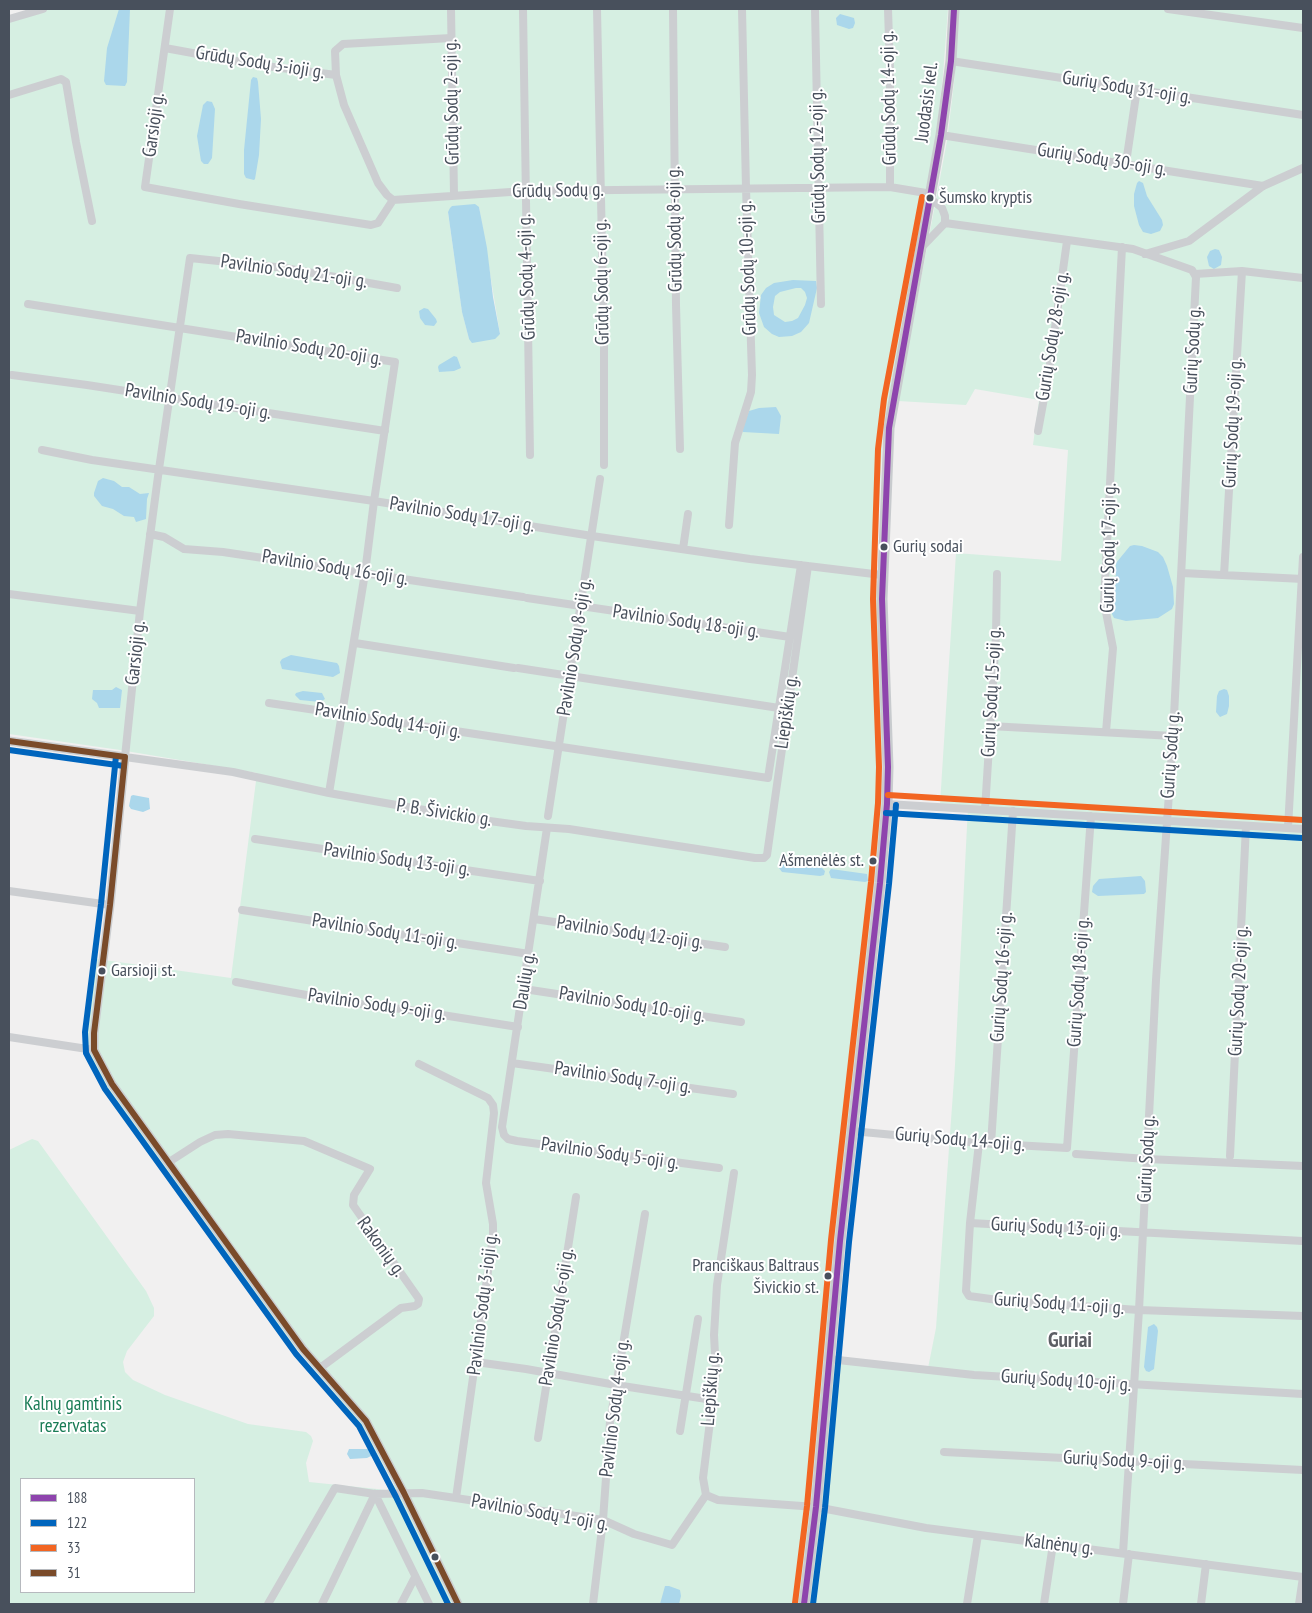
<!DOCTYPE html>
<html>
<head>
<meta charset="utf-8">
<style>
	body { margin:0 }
	#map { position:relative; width:1312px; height:1613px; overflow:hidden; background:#f1f0f0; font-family:"PT Sans Narrow",sans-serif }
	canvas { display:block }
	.frame { position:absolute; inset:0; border:10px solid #48505c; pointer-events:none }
	.legend { position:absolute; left:20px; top:1478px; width:175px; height:115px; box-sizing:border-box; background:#fff; border:1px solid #b6b9be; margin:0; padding:6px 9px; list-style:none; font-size:15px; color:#48505c }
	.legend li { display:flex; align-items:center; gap:10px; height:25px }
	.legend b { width:25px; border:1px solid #b6b9be }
</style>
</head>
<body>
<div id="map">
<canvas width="1312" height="1613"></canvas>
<div class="frame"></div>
<ul class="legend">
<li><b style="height:6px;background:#8e44ad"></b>188</li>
<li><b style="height:6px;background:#0065bd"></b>122</li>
<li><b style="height:6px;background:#f26522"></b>33</li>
<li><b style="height:6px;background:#7a4b2a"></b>31</li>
</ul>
</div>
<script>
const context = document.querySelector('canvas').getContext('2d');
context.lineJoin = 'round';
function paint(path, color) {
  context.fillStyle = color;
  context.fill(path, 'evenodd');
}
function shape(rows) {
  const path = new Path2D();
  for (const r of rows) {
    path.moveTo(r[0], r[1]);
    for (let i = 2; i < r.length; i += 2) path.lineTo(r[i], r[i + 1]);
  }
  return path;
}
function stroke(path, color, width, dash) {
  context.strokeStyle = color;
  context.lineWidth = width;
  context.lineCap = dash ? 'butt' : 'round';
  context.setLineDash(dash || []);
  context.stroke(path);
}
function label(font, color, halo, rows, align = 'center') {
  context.font = font + ' "PT Sans Narrow",sans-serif';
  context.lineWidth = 4;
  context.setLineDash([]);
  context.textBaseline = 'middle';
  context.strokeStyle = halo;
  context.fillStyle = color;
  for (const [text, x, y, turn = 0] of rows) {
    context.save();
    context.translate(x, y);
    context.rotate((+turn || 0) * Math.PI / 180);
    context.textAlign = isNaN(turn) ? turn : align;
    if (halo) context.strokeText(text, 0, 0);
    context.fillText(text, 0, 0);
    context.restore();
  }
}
paint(shape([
	[34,9,948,9,943,75,936,137,883,432,876,566,882,722,882,814,814,1486,800,1604,9,1604,9,1150,32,1139,38,1141,146,1291,154,1308,154,1316,127,1351,123,1362,125,1372,133,1380,165,1395,248,1424,306,1432,311,1436,313,1441,306,1463,309,1482,387,1490,394,1485,362,1426,289,1340,89,1062,86,1044,97,959,231,978,257,773,120,750,9,734,9,16],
	[479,207,500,334,469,339,462,311,448,212],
	[21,1479,194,1479,194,1592,21,1592],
	[959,9,1303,9,1303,1604,808,1604,834,1356,928,1368,936,1328,955,1065,968,806,940,804,956,553,1061,561,1068,450,1033,445,1039,400,975,389,966,405,898,401,947,141,954,83]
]), '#d6efe2');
paint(shape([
	[119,9,130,9,127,82,125,86,106,85,104,81,107,48],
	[840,14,854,18,855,23,853,28,849,29,837,25,836,18],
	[253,77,257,78,258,82,261,119,259,155,255,179,254,180,246,178,244,174,244,150,251,80],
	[207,101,212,102,215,109,212,158,208,164,204,164,201,161,197,136,203,105],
	[1139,181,1143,183,1147,196,1162,220,1163,225,1160,231,1151,234,1143,232,1139,225,1134,206,1134,194,1137,183],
	[475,204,479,207,487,248,493,297,500,334,495,339,472,343,469,339,462,312,448,212,450,208,452,206],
	[1215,249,1219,250,1222,257,1221,265,1214,269,1209,266,1207,257,1210,251],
	[793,280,816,281,817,288,809,323,801,332,792,336,779,337,772,334,764,327,759,313,761,295,766,288,774,283],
	[796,288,801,288,805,292,807,298,805,305,798,318,792,321,785,322,774,315,773,307,775,296,780,292],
	[424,308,428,309,436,319,437,322,434,326,425,325,420,318,419,311],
	[454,356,457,357,461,368,454,371,439,372,438,367,439,365],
	[776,407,781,416,779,434,743,432,742,429,749,411,759,408],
	[103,478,114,481,122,487,129,487,140,494,149,493,147,499,146,519,136,522,134,517,124,516,113,509,102,506,94,496,94,493,98,481],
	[1134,545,1142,546,1158,552,1163,557,1167,566,1173,587,1174,604,1172,609,1158,618,1126,621,1114,618,1112,614,1112,584,1116,575,1116,563,1130,546],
	[291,655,337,663,339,666,340,673,333,677,282,669,280,662,282,659],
	[116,687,122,690,120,708,99,708,97,703,92,699,93,690,112,690],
	[1224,689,1227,690,1229,696,1229,706,1227,714,1220,717,1216,712,1217,696,1219,691],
	[303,691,322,693,325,699,320,702,300,700,295,695,296,693],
	[133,795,149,798,150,809,143,812,131,809,129,806,131,796],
	[780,863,822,868,825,871,824,875,820,876,782,872,779,868],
	[831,869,867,874,868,881,865,882,831,878,829,872],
	[1141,876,1145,881,1146,892,1144,894,1098,896,1092,892,1093,886,1099,879],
	[1154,1324,1157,1327,1158,1331,1154,1369,1149,1372,1146,1371,1144,1367,1148,1327],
	[349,1449,370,1449,372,1451,373,1455,367,1458,350,1459,347,1454],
	[665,1586,669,1586,680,1590,681,1596,679,1604,660,1604]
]), '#abd7eb');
stroke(shape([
	[170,9,145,187,239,204,371,225,378,223,393,200,525,191,890,187,932,194],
	[451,9,454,195],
	[523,9,530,455],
	[597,9,604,340,604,465],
	[673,9,676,305,680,449],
	[815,9,821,304],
	[888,9,890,70,890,187],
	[1168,9,1303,28],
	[9,19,43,9],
	[165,48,258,65,336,75,344,105,378,183,387,195,393,200],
	[951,61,1303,115],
	[336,75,335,51,343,44,451,38],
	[9,95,61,79,66,82,76,142,92,221],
	[941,135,1263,186],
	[1126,163,1137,89],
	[945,223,1133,249,1192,270,1196,277,1173,736,1156,980,1139,1310,1123,1553],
	[922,247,945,223,945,216,942,208,931,199],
	[1145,254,1189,241,1263,186,1303,168],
	[1195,274,1242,271,1303,278],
	[397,288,285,268,190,258,159,469,140,611,125,757,233,772,329,793,475,819,526,826,569,829,755,858,764,858,767,855,808,566],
	[28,304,395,362,374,501,365,573,329,793],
	[12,375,87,385,385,431],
	[1038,431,1049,371,1067,241],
	[42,450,92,460,374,501,592,536,750,559,882,575],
	[729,525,735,443,751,392,752,375,746,188,742,9],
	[150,534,164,537,184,549,223,552,523,597],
	[683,549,688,514],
	[1182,573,1303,579],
	[1224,575,1242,271],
	[9,594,140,611],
	[527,598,790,637],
	[355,643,514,668],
	[518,668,779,708],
	[269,703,768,778,801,565],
	[990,726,1173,736],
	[1106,732,1113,648,1104,602,1122,247],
	[887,804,1303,829],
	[985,810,996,635,997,574],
	[548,816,600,479],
	[547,828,502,1127,504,1135,508,1139,517,1141,719,1168],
	[1288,828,1303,557],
	[255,839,540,881],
	[9,891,110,905],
	[242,910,529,954],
	[534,919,725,947],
	[236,982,344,1002,417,1011,518,1027],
	[524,989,741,1022],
	[9,1037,94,1050],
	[512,1063,733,1094],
	[419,1064,488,1098,493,1105,494,1113,486,1183,493,1224,493,1236,456,1498],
	[852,1131,979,1143,1067,1148,1091,816],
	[979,1143,970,1223,966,1291,969,1296,1005,1301,1139,1310,1303,1316],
	[991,1144,1013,811],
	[1076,1154,1147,1159,1303,1166],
	[1230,1156,1246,826],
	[169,1162,200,1142,215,1135,228,1134,304,1141,370,1169,354,1195,353,1205,419,1299,418,1304,415,1306,401,1308,320,1368],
	[734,1173,717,1285,714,1335,716,1373,703,1478,706,1495,718,1500,816,1507,926,1528,1303,1577],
	[970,1223,1303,1241],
	[829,1359,974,1375,1303,1394],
	[476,1362,526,1369,616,1385,713,1400],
	[680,1431,698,1319],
	[538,1438,576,1197],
	[944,1452,1303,1470],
	[375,1494,429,1604],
	[268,1604,335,1488,375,1494,422,1493,603,1520,634,1534,672,1545,706,1495],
	[322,1604,375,1494],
	[401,1604,415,1577],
	[593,1604,603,1520,610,1422,645,1214],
	[967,1604,978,1535],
	[1044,1604,1053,1544],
	[1123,1604,1129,1554],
	[1201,1604,1206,1564],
	[1299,1604,1303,1577]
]), '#ccced1', 8);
stroke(shape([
	[9,741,125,757,110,905,94,1033,94,1050,112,1084,237,1258,303,1349,366,1421,404,1493,458,1604]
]), '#ccced1', 9);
stroke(shape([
	[804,1604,816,1507,840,1241,880,883,887,804,888,767,882,599,889,428,941,135,951,61,954,9]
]), '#c8cbce', 11);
stroke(shape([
	[804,1604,816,1507,840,1241,880,883,887,804,888,767,882,599,889,428,941,135,951,61,954,9]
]), '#8e44ad', 6);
stroke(shape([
	[9,750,124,766],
	[116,756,101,904,85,1032,86,1053,105,1089,296,1354,359,1426,396,1497,448,1604],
	[886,813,1302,838],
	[813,1604,825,1508,849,1242,889,884,896,805]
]), '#0065bd', 6);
stroke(shape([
	[888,795,1303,820],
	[795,1603,807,1506,831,1240,871,882,878,803,879,767,873,599,878,449,884,399,922,197]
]), '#f26522', 6);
stroke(shape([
	[9,741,125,757],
	[125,757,110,905,94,1033,94,1050,112,1084,303,1349,366,1421,404,1493,458,1604]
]), '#7a4b2a', 6);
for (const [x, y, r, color] of [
	[930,198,4.5,"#48505c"],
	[884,547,4.5,"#48505c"],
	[873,861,4.5,"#48505c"],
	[102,971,4.5,"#48505c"],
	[828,1276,4.5,"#48505c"],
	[435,1557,4.5,"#48505c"]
]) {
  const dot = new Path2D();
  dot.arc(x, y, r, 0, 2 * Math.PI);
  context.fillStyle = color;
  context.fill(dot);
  stroke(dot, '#fff', 2);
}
label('18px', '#48505c', '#fff', [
	["Šumsko kryptis",939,198],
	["Gurių sodai",893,547],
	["Ašmenėlės st.",864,861,"right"],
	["Garsioji st.",111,971],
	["Pranciškaus Baltraus",819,1266,"right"],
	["Šivickio st.",819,1288,"right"]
], 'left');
label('19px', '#48505c', '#fff', [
	["Grūdų Sodų 3-ioji g.",260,63,9],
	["Gurių Sodų 31-oji g.",1127,88,9],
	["Grūdų Sodų 14-oji g.",889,98,-91],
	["Grūdų Sodų 2-oji g.",452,102,-91],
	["Juodasis kel.",927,102,-83],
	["Garsioji g.",154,125,-82],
	["Grūdų Sodų 12-oji g.",818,156,-91],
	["Gurių Sodų 30-oji g.",1102,160,9],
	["Grūdų Sodų g.",558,191,-1],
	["Grūdų Sodų 8-oji g.",675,229,-91],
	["Grūdų Sodų 10-oji g.",748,268,-92],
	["Pavilnio Sodų 21-oji g.",294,272,8],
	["Grūdų Sodų 4-oji g.",527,277,-92],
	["Grūdų Sodų 6-oji g.",602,282,-91],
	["Gurių Sodų 28-oji g.",1053,336,-81],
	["Pavilnio Sodų 20-oji g.",309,348,9],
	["Gurių Sodų g.",1193,350,-87],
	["Pavilnio Sodų 19-oji g.",198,402,9],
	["Gurių Sodų 19-oji g.",1233,423,-87],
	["Pavilnio Sodų 17-oji g.",462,515,9],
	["Gurių Sodų 17-oji g.",1109,548,-89],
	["Pavilnio Sodų 16-oji g.",335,568,9],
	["Pavilnio Sodų 18-oji g.",686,622,8],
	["Pavilnio Sodų 8-oji g.",575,647,-81],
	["Garsioji g.",136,653,-84],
	["Gurių Sodų 15-oji g.",992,692,-87],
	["Liepiškių g.",787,712,-82],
	["Pavilnio Sodų 14-oji g.",388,721,9],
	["Gurių Sodų g.",1171,755,-86],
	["P. B. Šivickio g.",444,813,9],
	["Pavilnio Sodų 13-oji g.",397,860,8],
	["Pavilnio Sodų 11-oji g.",385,932,9],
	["Pavilnio Sodų 12-oji g.",630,933,8],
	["Gurių Sodų 16-oji g.",1002,977,-86],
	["Daulių g.",525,981,-81],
	["Gurių Sodų 18-oji g.",1079,982,-86],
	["Gurių Sodų 20-oji g.",1239,991,-87],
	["Pavilnio Sodų 9-oji g.",377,1005,8],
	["Pavilnio Sodų 10-oji g.",632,1005,9],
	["Pavilnio Sodų 7-oji g.",623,1078,8],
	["Gurių Sodų 14-oji g.",960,1140,5],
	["Pavilnio Sodų 5-oji g.",610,1154,8],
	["Gurių Sodų g.",1147,1159,-87],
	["Gurių Sodų 13-oji g.",1056,1228,3],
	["Rakonių g.",381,1247,54],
	["Pavilnio Sodų 3-ioji g.",483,1304,-83],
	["Gurių Sodų 11-oji g.",1059,1304,4],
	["Pavilnio Sodų 6-oji g.",557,1317,-81],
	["Gurių Sodų 10-oji g.",1066,1381,4],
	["Liepiškių g.",711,1389,-86],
	["Pavilnio Sodų 4-oji g.",615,1408,-83],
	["Gurių Sodų 9-oji g.",1124,1461,3],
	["Pavilnio Sodų 1-oji g.",540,1513,10],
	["Kalnėnų g.",1059,1545,7]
]);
label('19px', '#1a7c56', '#fff', [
	["Kalnų gamtinis",73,1405],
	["rezervatas",73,1427]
]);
label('bold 21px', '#5c5e64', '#fff', [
	["Guriai",1070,1341]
]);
</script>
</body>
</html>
